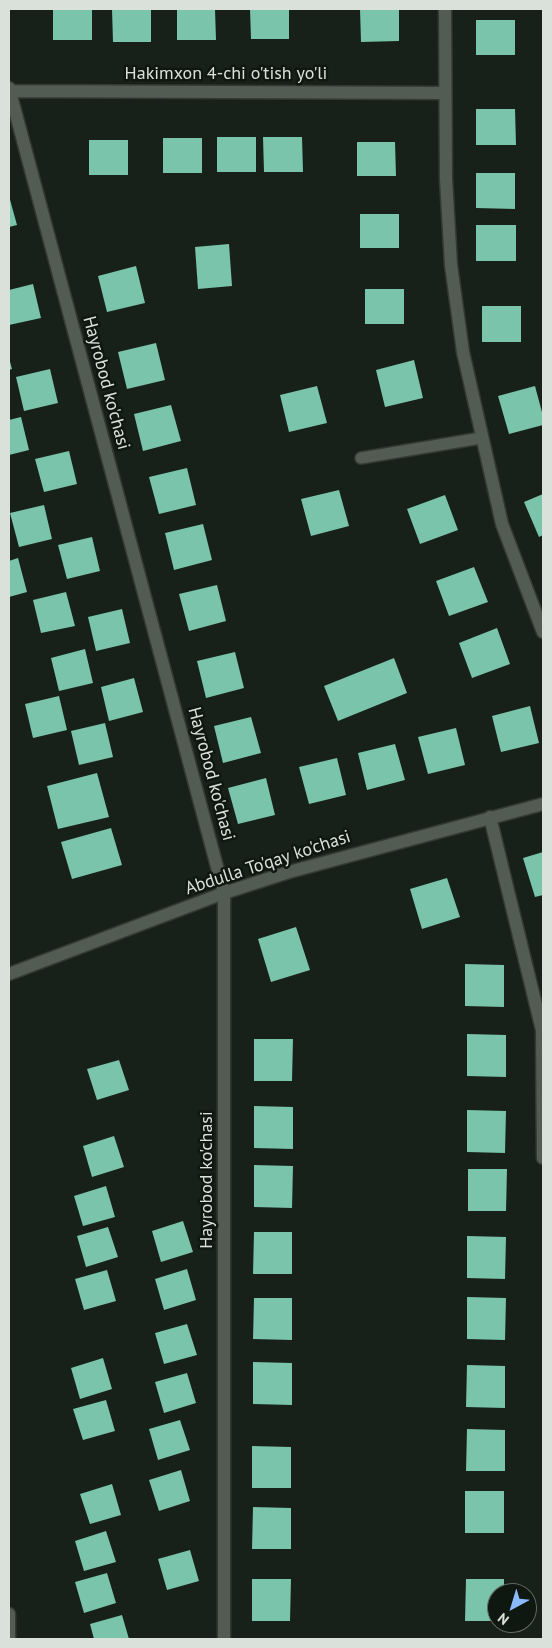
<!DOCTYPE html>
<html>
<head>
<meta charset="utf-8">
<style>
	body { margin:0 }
	#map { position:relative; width:552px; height:1648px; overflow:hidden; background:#182119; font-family:"PT Sans",sans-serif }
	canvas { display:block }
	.frame { position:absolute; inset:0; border:10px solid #dae1db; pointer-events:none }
	.north { position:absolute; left:487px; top:1583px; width:50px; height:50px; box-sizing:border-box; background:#0f1810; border:1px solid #606861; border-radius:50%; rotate:219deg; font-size:14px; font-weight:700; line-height:20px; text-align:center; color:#dae1db }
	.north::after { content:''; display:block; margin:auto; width:18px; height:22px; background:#8abafc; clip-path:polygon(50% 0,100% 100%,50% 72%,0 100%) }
</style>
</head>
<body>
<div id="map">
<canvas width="552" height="1648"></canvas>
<div class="frame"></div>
<div class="north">N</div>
</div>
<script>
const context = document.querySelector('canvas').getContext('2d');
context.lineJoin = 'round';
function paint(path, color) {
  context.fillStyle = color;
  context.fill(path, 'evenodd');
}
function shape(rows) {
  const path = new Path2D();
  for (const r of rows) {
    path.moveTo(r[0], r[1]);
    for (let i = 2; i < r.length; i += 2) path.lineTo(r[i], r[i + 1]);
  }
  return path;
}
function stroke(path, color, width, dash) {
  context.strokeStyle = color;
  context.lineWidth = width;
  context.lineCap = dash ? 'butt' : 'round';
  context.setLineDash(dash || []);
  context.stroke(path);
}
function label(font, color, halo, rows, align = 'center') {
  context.font = font + ' "PT Sans",sans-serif';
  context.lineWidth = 5;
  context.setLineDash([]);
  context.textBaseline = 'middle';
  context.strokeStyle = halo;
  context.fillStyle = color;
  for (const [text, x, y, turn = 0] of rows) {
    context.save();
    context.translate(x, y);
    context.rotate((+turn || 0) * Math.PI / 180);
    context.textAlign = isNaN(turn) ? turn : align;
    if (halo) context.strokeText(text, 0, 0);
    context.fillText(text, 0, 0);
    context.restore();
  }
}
paint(shape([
	[53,9,92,9,92,40,53,40],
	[112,9,151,9,151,42,113,42],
	[177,9,215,9,216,40,177,40],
	[250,9,289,9,289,39,251,39],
	[360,9,399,9,399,41,361,42],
	[476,20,515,20,515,55,476,55],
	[476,109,515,109,516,145,476,145],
	[217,137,256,137,256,172,217,172],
	[263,137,302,137,303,172,264,172],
	[163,138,202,138,202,173,163,173],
	[89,140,128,140,128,175,89,175],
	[357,142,395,142,396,176,357,176],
	[476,173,515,173,515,209,476,208],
	[9,196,17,225,9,227],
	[360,214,399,214,399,248,360,248],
	[476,225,516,225,516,261,476,261],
	[229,244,232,286,198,289,195,247],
	[136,266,145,303,107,312,98,276],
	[33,284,41,318,9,325,9,290],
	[365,289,404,289,404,324,365,324],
	[482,306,521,306,521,342,482,342],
	[156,343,165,380,127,389,118,352],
	[9,358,12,369,9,370],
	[414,360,423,398,385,407,376,370],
	[50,369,58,403,24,411,16,377],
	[317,386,327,423,289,432,280,395],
	[535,386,543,416,543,425,509,434,498,396],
	[171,405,181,441,143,451,134,414],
	[21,417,29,450,9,455,9,420],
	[69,451,77,484,44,492,35,459],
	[187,468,196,505,159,514,149,477],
	[339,490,349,526,311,536,301,499],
	[543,494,543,535,539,537,524,502],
	[445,495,458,530,420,544,407,509],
	[44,505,52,539,19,547,10,513],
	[203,524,212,560,174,570,165,533],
	[92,537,100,571,67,579,58,545],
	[18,558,27,592,9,597,9,561],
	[474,567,488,602,449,616,436,581],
	[217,585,226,621,189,631,179,594],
	[66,592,75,626,41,633,33,600],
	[122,609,130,643,96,651,88,617],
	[497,628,510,664,472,678,459,643],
	[85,649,93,683,59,691,51,658],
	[235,652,244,688,206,698,197,661],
	[394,658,407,693,338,721,324,686],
	[134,678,143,712,109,721,101,687],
	[59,696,67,730,33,738,25,704],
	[530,706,539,743,501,752,492,716],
	[251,717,261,753,223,763,214,726],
	[105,723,113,757,79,765,71,731],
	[456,728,465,765,428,774,418,737],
	[395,744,405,780,367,790,358,753],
	[337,758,346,795,309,804,299,767],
	[97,773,109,817,58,829,47,786],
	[266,778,275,815,238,824,228,788],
	[111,828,122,865,72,879,61,842],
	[543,852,543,895,535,897,523,858],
	[447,878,460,917,422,929,410,889],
	[296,927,310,970,271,982,258,939],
	[465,964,504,965,504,1007,465,1006],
	[467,1034,506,1035,506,1077,467,1076],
	[254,1039,293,1039,292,1081,254,1081],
	[119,1060,129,1090,97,1100,87,1069],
	[254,1106,293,1107,293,1149,254,1148],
	[467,1110,506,1111,505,1153,467,1152],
	[114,1136,124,1167,92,1177,83,1146],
	[254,1165,293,1166,292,1208,254,1207],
	[468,1169,507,1169,506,1211,468,1211],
	[106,1186,115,1217,83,1226,74,1196],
	[183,1221,193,1252,161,1262,152,1231],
	[108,1227,118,1257,86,1267,77,1236],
	[254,1232,292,1232,292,1274,253,1274],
	[467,1236,506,1237,505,1279,467,1278],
	[187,1269,196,1300,164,1310,155,1279],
	[107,1270,116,1301,84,1310,75,1279],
	[467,1297,506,1298,505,1340,467,1339],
	[254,1298,292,1298,292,1340,253,1339],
	[187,1324,197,1355,164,1364,155,1333],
	[103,1358,112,1389,80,1399,71,1368],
	[253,1362,292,1363,292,1405,253,1404],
	[467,1365,505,1366,505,1408,466,1407],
	[187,1373,196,1403,164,1413,155,1382],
	[106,1400,115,1431,83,1440,73,1409],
	[180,1420,190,1450,158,1460,149,1429],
	[467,1429,505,1430,505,1471,466,1471],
	[252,1446,291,1447,291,1488,252,1488],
	[181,1470,190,1501,159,1511,149,1480],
	[112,1484,121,1515,90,1524,80,1494],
	[465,1491,504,1491,504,1533,465,1533],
	[253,1507,291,1508,291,1549,252,1549],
	[106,1531,116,1562,84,1571,75,1541],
	[190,1550,199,1581,167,1590,158,1559],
	[107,1573,116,1603,84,1613,75,1582],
	[252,1579,291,1579,290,1621,252,1621],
	[466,1579,504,1579,504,1593,497,1593,497,1621,465,1621],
	[122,1615,129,1639,94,1639,90,1624]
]), '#79c4aa');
const service = shape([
	[361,458,481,438]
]);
const minor = shape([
	[445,9,446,179,451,265,463,352,502,524,543,632],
	[9,88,224,893,224,1639],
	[9,91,444,93],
	[490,817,542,1030,543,1158]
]);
const tertiary = shape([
	[9,974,224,893,289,872,543,804]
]);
const secondary = shape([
	[9,1614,9,1639]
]);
stroke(service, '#333a34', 14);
stroke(minor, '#333a34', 15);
stroke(tertiary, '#333a34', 15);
stroke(secondary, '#333a34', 15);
stroke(service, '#525c53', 11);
stroke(minor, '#525c53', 12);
stroke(tertiary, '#525c53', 12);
stroke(secondary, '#525c53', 12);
label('18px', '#dae1db', '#0f1810', [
	["Hakimxon 4-chi o'tish yo'li",226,74],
	["Hayrobod ko'chasi",106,383,75],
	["Hayrobod ko'chasi",211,774,75],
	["Abdulla To'qay ko'chasi",268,863,-18],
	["Hayrobod ko'chasi",207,1180,-90]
]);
</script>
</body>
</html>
